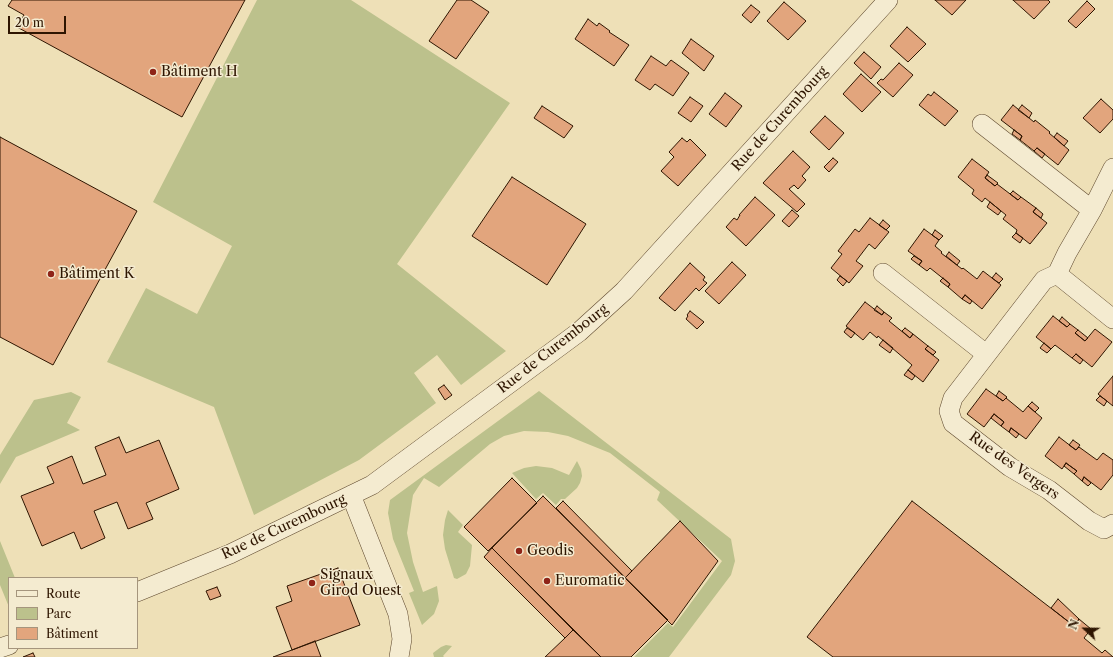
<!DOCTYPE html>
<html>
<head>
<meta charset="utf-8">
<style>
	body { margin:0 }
	#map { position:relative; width:1113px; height:657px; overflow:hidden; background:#eee0b7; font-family:"Libre Caslon Text",serif }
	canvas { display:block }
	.legend { position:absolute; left:8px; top:577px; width:130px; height:72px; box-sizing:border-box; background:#f4ebd0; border:1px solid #a5957d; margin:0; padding:5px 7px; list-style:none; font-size:12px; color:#2e1501 }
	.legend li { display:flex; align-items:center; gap:8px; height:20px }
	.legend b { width:20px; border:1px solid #a5957d }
	.north { position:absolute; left:1065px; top:609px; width:40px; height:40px; -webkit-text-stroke:3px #f4ebd0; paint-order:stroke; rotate:292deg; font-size:11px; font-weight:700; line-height:16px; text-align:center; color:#2e1501 }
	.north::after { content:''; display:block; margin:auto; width:14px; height:18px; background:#2e1501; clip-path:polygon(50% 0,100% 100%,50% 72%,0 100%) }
	.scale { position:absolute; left:8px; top:16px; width:58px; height:18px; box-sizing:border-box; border:2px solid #2e1501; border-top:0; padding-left:5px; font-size:12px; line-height:14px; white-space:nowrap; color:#2e1501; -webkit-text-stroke:3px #f4ebd0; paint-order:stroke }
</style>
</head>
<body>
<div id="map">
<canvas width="1113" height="657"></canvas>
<ul class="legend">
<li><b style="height:5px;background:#f4ebd0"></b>Route</li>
<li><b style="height:11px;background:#bcc18c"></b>Parc</li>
<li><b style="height:11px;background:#e2a57d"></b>Bâtiment</li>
</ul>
<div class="north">N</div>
<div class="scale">20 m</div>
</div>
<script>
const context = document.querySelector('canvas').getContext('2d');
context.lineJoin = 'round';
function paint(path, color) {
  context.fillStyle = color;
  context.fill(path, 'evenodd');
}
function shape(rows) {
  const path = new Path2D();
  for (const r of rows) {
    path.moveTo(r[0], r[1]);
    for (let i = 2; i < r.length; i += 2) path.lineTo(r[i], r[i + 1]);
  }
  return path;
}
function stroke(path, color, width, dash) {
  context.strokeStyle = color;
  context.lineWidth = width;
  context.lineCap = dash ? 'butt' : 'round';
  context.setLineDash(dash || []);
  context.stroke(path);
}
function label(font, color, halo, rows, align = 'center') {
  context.font = font + ' "Libre Caslon Text",serif';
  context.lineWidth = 3;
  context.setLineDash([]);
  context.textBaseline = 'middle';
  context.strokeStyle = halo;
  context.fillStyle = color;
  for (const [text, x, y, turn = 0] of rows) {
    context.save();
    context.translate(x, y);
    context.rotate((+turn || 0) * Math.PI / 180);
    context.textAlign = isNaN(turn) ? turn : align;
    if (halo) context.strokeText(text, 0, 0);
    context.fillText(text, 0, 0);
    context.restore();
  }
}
paint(shape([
	[257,0,351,0,510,103,397,264,506,351,461,385,437,355,414,373,436,403,359,460,254,515,214,407,107,362,146,288,197,314,232,246,153,202],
	[539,391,731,539,735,561,731,575,669,657,634,657,668,623,673,627,722,561,657,500,660,492,610,453,568,436,548,432,524,431,504,436,490,444,439,487,424,478,413,495,407,533,413,562,423,592,437,586,439,601,434,614,422,625,409,593,414,591,393,539,388,513,390,500],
	[71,392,81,397,67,423,80,430,16,457,0,484,0,455,34,400],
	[577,461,581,469,582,476,580,483,577,488,565,499,561,499,556,505,543,493,536,499,512,473,524,468,536,466,552,468,569,475],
	[448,510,463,525,458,532,472,545,470,566,466,574,457,579,454,578,445,549,443,535,445,520],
	[0,541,15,578,9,578,9,607,0,585],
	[446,645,452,646,443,656,444,657,434,657,433,653,441,647]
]), '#bcc18c');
const building = shape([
	[12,0,245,0,182,117,17,27,24,15,8,6,12,0],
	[457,0,471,0,489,12,456,59,429,41,457,0],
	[935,0,966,0,952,15,935,0],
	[1013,0,1048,0,1050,2,1034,19,1013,0],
	[1087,1,1095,9,1076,28,1068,21,1087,1],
	[784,2,806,21,788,40,767,21,784,2],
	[751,5,760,12,751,23,742,15,751,5],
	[588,19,597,26,599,23,610,31,609,32,629,45,614,66,575,39,588,19],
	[907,27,926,44,908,62,890,46,907,27],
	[691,39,714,56,704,71,682,53,691,39],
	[864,52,881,67,871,79,854,63,864,52],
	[651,56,666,66,671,60,689,73,673,96,655,84,650,90,635,80,651,56],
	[899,63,913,75,893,97,877,83,881,79,883,80,899,63],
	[861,74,881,92,862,112,843,94,861,74],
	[934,92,958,111,945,126,919,105,928,94,931,96,934,92],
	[725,93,742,106,726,127,709,114,725,93],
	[690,97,703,106,691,122,678,113,690,97],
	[1101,99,1113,110,1113,119,1100,133,1083,118,1101,99],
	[1013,105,1034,122,1035,120,1050,132,1049,133,1069,150,1058,165,1037,148,1034,151,1020,140,1022,136,1001,120,1013,105],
	[1022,105,1032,113,1029,118,1018,110,1022,105],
	[542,106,573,126,564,138,534,118,542,106],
	[825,116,844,133,829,150,810,132,825,116],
	[1014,130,1022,136,1020,140,1012,134,1014,130],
	[1057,133,1068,141,1064,146,1054,137,1057,133],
	[0,137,137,211,53,365,0,337,0,137],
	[682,138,687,142,690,139,706,155,678,186,661,171,674,157,669,152,682,138],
	[1037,148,1045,154,1042,158,1034,151,1037,148],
	[793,151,810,167,802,176,806,180,798,189,794,185,789,189,805,204,797,212,763,183,793,151],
	[833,158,838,162,829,172,824,167,833,158],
	[972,159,989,172,985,178,995,186,997,184,1018,200,1021,197,1036,208,1033,212,1047,223,1030,244,1016,233,1017,230,1003,219,1006,215,985,198,982,202,972,194,974,190,958,177,972,159],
	[987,175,998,183,995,186,985,178,987,175],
	[512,177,586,224,547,285,472,236,512,177],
	[1013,191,1021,197,1018,200,1010,194,1013,191],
	[755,197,775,215,746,246,726,227,734,218,737,220,740,215,739,215,755,197],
	[990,202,1001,211,998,215,987,207,990,202],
	[1036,208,1043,214,1041,218,1033,212,1036,208],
	[792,210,799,216,789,227,782,221,792,210],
	[870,218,889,232,875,249,869,244,856,261,863,266,849,283,831,268,842,254,838,251,855,229,859,232,870,218],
	[883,220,890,226,886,230,879,225,883,220],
	[924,229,939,240,935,246,942,252,941,253,962,269,963,268,977,279,983,271,1001,285,982,309,965,295,962,299,948,287,950,284,930,268,927,271,919,265,922,261,908,251,924,229],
	[935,230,943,236,939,240,932,235,935,230],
	[1016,233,1023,238,1020,243,1012,237,1016,233],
	[949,252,960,261,957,265,946,256,949,252],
	[914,256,922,261,919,265,911,259,914,256],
	[732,262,746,275,719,304,705,291,732,262],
	[690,263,705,277,703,280,707,283,699,291,696,288,675,311,659,298,690,263],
	[996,273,1003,279,999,283,992,278,996,273],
	[840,276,847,281,843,286,837,280,840,276],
	[943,278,950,284,948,287,940,281,943,278],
	[965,295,972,301,970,304,962,299,965,295],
	[865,302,882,315,884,312,892,318,889,321,910,338,913,334,928,346,925,349,939,360,923,382,908,370,912,365,878,336,877,338,870,332,863,340,846,326,865,302],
	[877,306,884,312,882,315,874,310,877,306],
	[690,311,704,322,697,329,686,319,688,316,687,315,690,311],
	[1053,316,1067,327,1070,324,1078,330,1075,333,1085,341,1095,329,1112,342,1092,367,1076,354,1072,358,1055,345,1051,349,1036,337,1053,316],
	[1062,317,1070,324,1067,327,1059,321,1062,317],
	[847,328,855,333,851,338,844,332,847,328],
	[905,328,913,334,910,338,902,331,905,328],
	[1078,330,1088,338,1085,341,1075,333,1078,330],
	[883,340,893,348,890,353,879,345,883,340],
	[1044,343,1051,349,1047,353,1040,348,1044,343],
	[928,346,936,352,933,355,925,349,928,346],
	[1076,354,1083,360,1080,364,1072,358,1076,354],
	[908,370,915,376,912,380,904,375,908,370],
	[1113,376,1113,406,1098,394,1113,376],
	[444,385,452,395,445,400,438,389,444,385],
	[986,389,1003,401,1006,398,1023,412,1028,406,1042,418,1026,439,1011,428,1009,432,1001,426,1004,422,994,414,984,427,967,414,986,389],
	[999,391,1007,397,1003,401,996,396,999,391],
	[1100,396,1107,401,1104,406,1096,400,1100,396],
	[1032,402,1039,408,1035,412,1028,406,1032,402],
	[994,414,1004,422,1001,426,991,418,994,414],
	[1011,428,1019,434,1016,438,1009,432,1011,428],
	[119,437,126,453,159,440,179,489,146,503,153,519,128,529,117,502,94,511,105,538,81,549,74,532,42,546,21,496,54,483,47,467,72,456,83,484,106,475,95,447,119,437],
	[1059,437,1076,450,1079,447,1097,460,1103,453,1113,460,1113,475,1101,490,1084,477,1082,481,1074,474,1077,471,1066,463,1062,469,1045,456,1059,437],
	[1073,440,1080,445,1076,450,1069,445,1073,440],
	[1066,463,1077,471,1074,474,1064,466,1066,463],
	[1084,477,1091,483,1088,486,1082,481,1084,477],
	[512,478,537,503,488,551,464,527,512,478],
	[543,496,668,620,631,657,601,657,492,548,543,496],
	[563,501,632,571,625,578,556,508,563,501],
	[912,501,1074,626,1079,619,1091,629,1084,638,1102,653,1105,650,1113,657,833,657,807,637,912,501],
	[680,521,718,561,672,625,625,578,680,521],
	[492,548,573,630,565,638,484,557,492,548],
	[338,568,360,625,292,650,276,607,292,601,287,586,338,568],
	[217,587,221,596,210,600,206,591,217,587],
	[1058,599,1079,619,1074,626,1051,608,1058,599],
	[573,630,601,657,545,657,565,638,573,630],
	[315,641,321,657,273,657,292,650,315,641],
	[33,653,35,657,23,657,33,653]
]);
paint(building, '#e2a57d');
stroke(building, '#2e1501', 1);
const minor = shape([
	[982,124,1092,210],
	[1113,168,1092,210,1067,253,1057,274,1044,280,953,398,949,411,953,423,1010,467,1049,490,1089,521,1104,529,1113,524],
	[883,273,986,354],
	[1057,274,1113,319],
	[351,495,398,614,402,639,399,657],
	[137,592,230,554,372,485,579,332,624,291,888,0],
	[0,648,9,645]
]);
stroke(minor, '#5e482e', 20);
stroke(minor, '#f4ebd0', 19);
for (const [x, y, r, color] of [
	[153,72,4,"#8f2418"],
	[51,274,4,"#8f2418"],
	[519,551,4,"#8f2418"],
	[547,581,4,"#8f2418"],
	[312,583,4,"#8f2418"]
]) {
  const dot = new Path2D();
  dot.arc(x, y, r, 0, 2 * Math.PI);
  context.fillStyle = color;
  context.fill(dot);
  stroke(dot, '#f4ebd0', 1.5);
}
label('14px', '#2e1501', '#f4ebd0', [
	["Bâtiment H",161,72],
	["Bâtiment K",59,274],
	["Geodis",527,551],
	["Signaux",320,575],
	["Girod Ouest",320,591],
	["Euromatic",555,581]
], 'left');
label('14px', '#2e1501', '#f4ebd0', [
	["Rue de Curembourg",780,119,-48],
	["Rue de Curembourg",553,349,-38],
	["Rue des Vergers",1014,466,35],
	["Rue de Curembourg",284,527,-25]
]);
</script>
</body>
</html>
